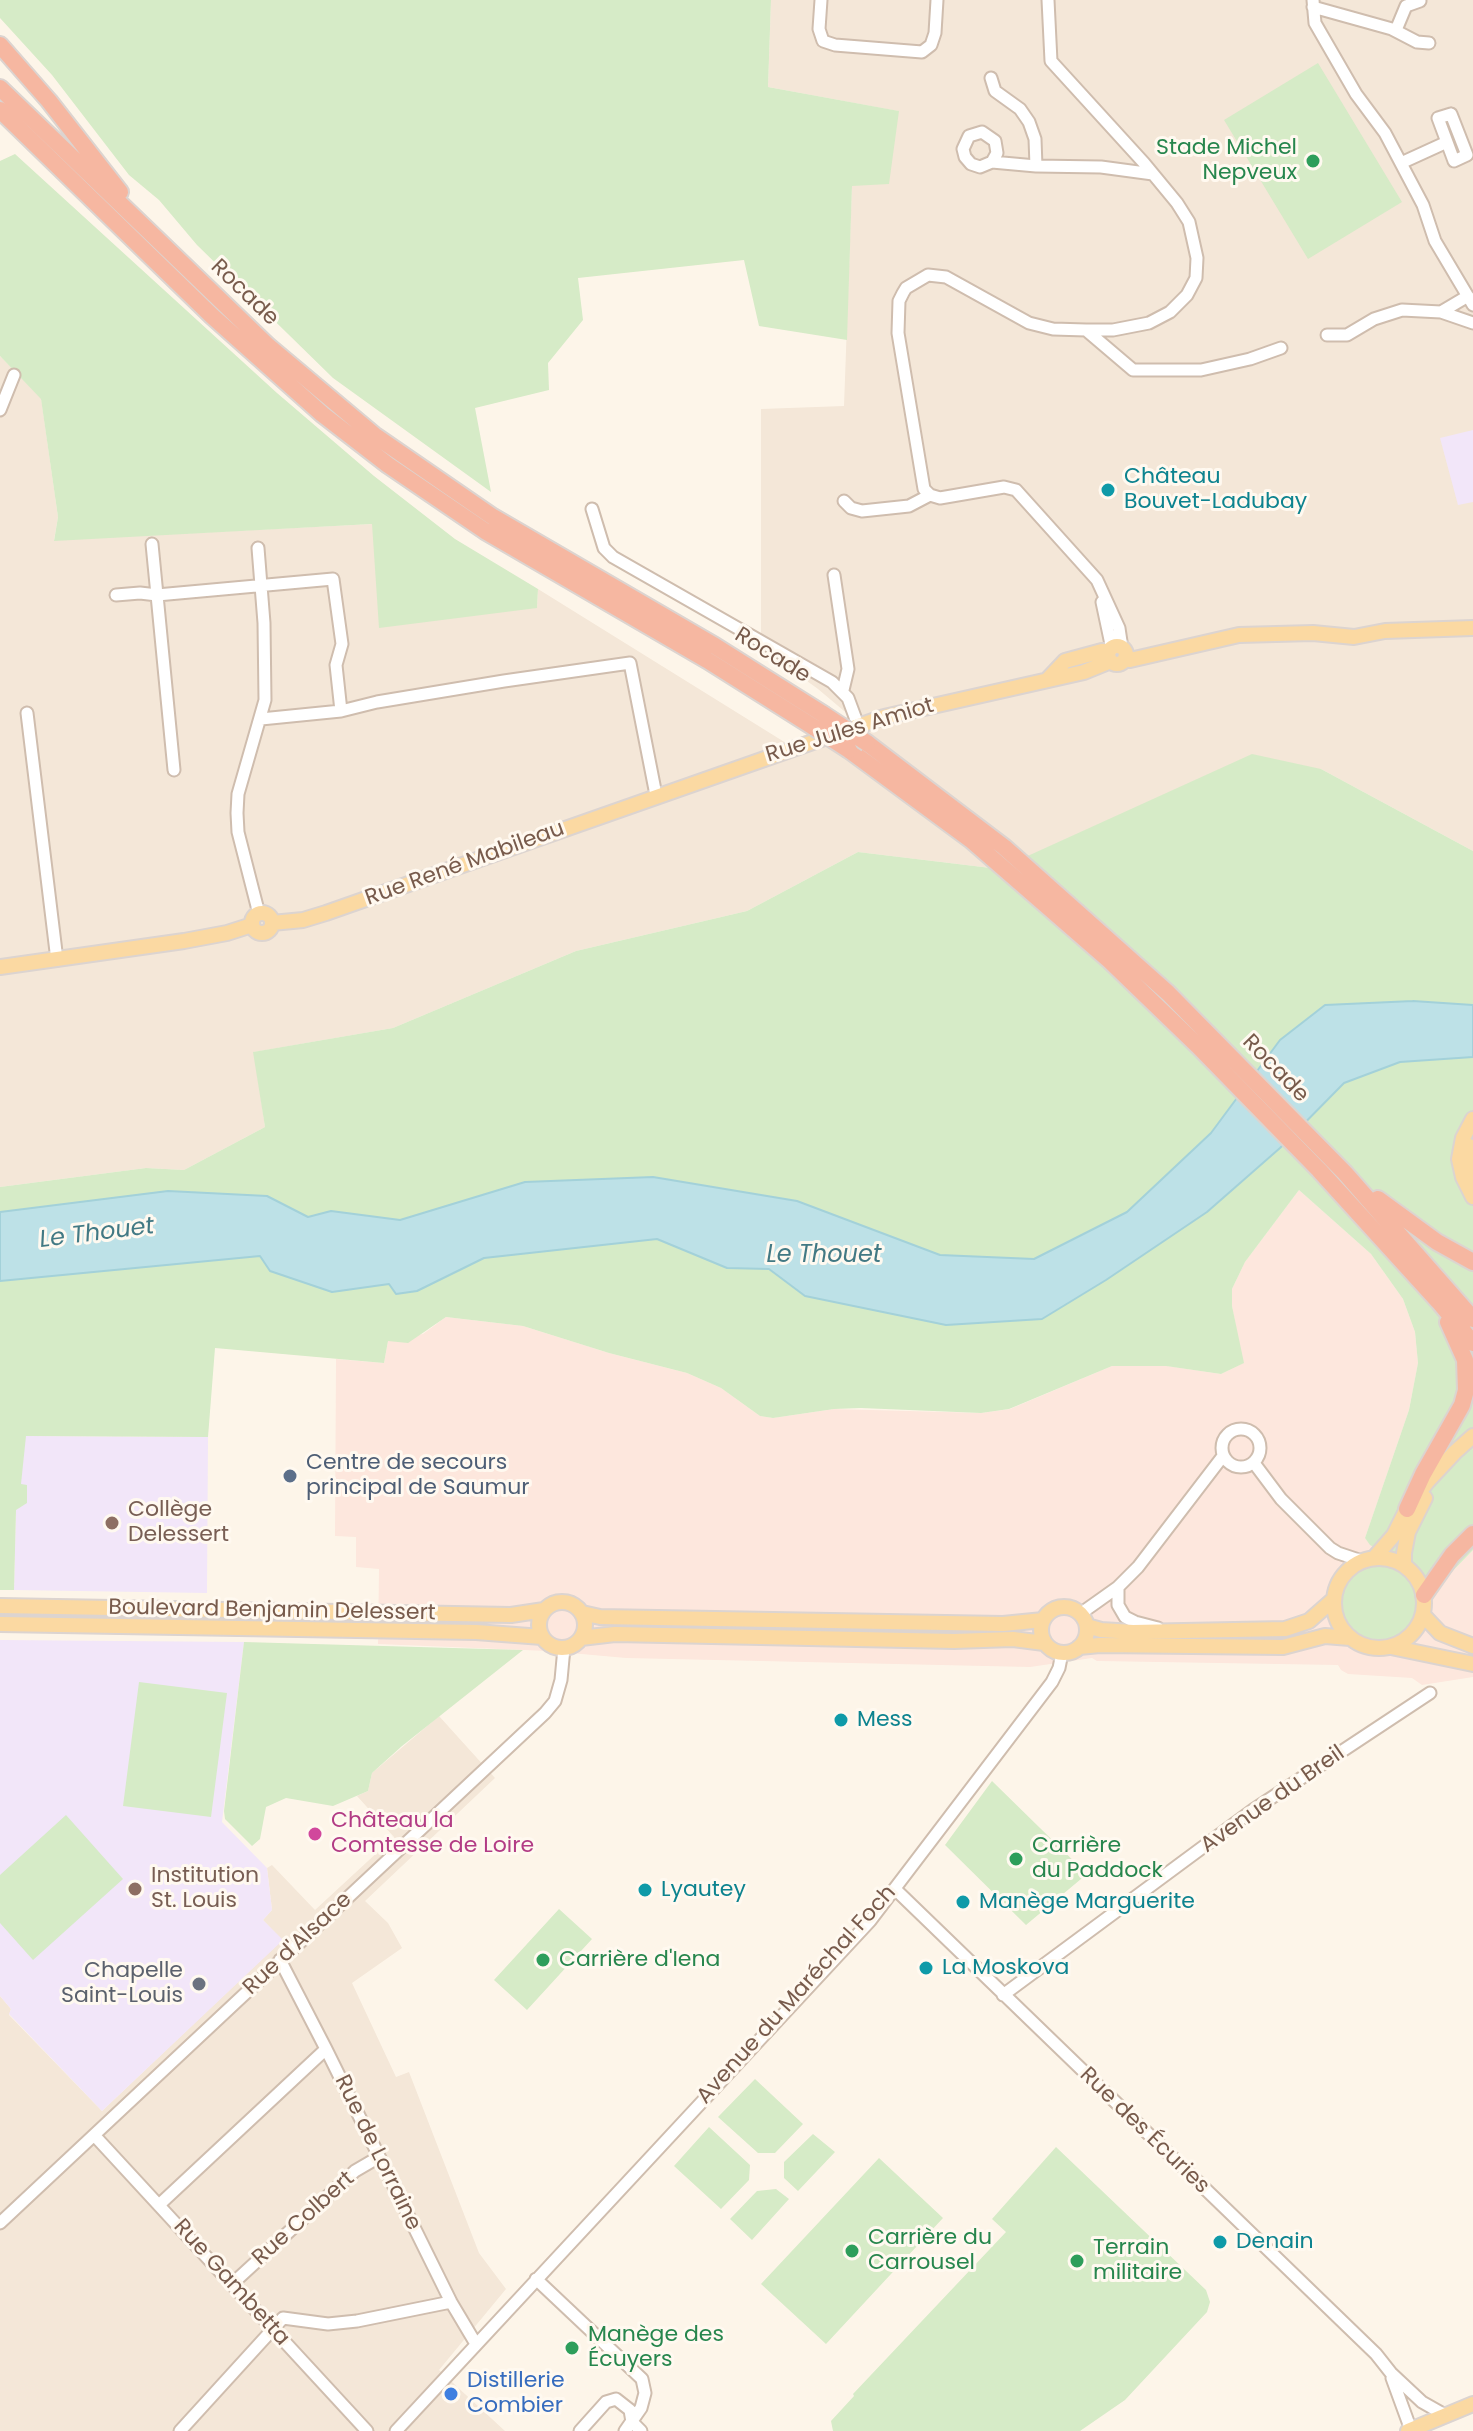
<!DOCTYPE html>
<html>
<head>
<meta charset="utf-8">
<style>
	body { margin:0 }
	canvas { display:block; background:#fdf5e9 }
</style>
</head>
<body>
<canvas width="1473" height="2431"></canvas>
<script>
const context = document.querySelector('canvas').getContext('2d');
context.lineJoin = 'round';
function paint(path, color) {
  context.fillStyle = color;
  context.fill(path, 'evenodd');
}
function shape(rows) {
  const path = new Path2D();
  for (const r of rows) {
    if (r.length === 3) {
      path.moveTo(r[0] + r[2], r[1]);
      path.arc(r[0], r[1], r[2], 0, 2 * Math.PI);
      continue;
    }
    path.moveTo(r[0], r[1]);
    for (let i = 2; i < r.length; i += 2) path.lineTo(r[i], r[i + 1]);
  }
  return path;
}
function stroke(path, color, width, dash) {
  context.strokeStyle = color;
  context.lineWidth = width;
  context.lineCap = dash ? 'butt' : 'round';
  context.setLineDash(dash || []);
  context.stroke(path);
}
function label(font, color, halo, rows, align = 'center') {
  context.font = font + ' Poppins,sans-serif';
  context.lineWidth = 6;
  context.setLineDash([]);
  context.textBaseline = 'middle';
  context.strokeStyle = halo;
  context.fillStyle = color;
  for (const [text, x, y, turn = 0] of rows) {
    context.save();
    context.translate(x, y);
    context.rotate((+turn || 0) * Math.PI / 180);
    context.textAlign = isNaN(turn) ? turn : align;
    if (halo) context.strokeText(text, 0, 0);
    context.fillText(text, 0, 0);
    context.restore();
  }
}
paint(shape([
	[771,0,1473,0,1473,851,1321,769,999,869,858,852,747,911,576,951,393,1028,254,1052,265,1127,184,1170,146,1168,0,1187,0,356,41,398,58,517,54,540,373,524,537,608,538,589,786,743,850,716,818,689,761,648,761,409,844,406,852,185,898,111,768,87],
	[439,1716,495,1778,365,1901,388,1923,402,1948,352,1983,396,2077,409,2072,479,2253,506,2289,439,2370,505,2431,0,2431,0,1996,11,2009,9,2015,102,2111,282,1940,263,1920,272,1910,267,1868,272,1865,315,1910,394,1837,357,1796,368,1791,372,1773]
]), '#f4e7d8');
paint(shape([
	[1299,1190,1371,1254,1403,1299,1415,1332,1418,1363,1409,1410,1365,1538,1371,1545,1426,1577,1443,1581,1473,1550,1473,1677,1422,1685,1412,1678,1348,1674,1341,1670,1338,1665,1097,1661,1092,1658,1030,1667,626,1658,548,1651,378,1644,379,1569,356,1567,356,1537,335,1536,336,1359,384,1363,388,1341,423,1334,446,1317,523,1326,609,1353,687,1373,721,1388,760,1416,773,1418,834,1409,981,1413,1010,1409,1112,1366,1167,1366,1221,1374,1243,1363,1232,1306,1232,1289,1245,1262]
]), '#fde7dd');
paint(shape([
	[1473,430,1473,502,1458,505,1440,438],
	[25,1436,208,1437,207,1593,14,1590,16,1509],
	[0,1640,244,1642,222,1822,267,1868,272,1910,263,1920,283,1940,102,2111,9,2014,11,2009,0,1996]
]), '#f2e6f9');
paint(shape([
	[0,0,771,0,768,87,899,111,889,184,852,186,847,340,759,326,744,260,578,278,583,320,548,363,549,390,475,408,491,492,333,378,197,245,159,200,129,175,52,75,0,18],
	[1318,63,1402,202,1308,259,1224,120],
	[15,154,277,393,374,476,455,539,538,589,537,608,379,628,372,524,54,541,58,517,41,399,0,356,0,161],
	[1252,754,1321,769,1473,851,1473,1550,1443,1581,1426,1577,1370,1545,1365,1538,1409,1410,1418,1363,1415,1332,1403,1299,1371,1254,1299,1190,1245,1262,1232,1289,1232,1306,1244,1363,1221,1374,1166,1366,1112,1366,1009,1409,981,1413,861,1408,834,1409,773,1418,760,1416,721,1388,687,1373,609,1353,523,1326,446,1317,408,1343,388,1341,384,1363,215,1348,208,1437,26,1436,21,1484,27,1485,27,1503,16,1510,14,1590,0,1590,0,1187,146,1168,184,1170,265,1127,253,1052,393,1028,576,951,747,911,858,852,999,869],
	[1379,1603,38],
	[244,1642,523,1650,402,1746,372,1773,368,1791,333,1806,286,1798,266,1807,260,1839,252,1846,225,1819,224,1811],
	[139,1682,227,1693,211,1817,123,1806],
	[992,1781,1087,1874,1026,1925,945,1845],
	[66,1815,123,1879,33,1960,0,1923,0,1875],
	[559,1909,592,1939,527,2010,494,1980],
	[755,2079,803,2124,775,2153,758,2153,718,2117],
	[709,2127,750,2165,749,2180,721,2209,674,2166],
	[813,2134,835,2152,798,2191,784,2178,784,2162],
	[1056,2147,1206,2290,1210,2302,1207,2312,1125,2400,1080,2431,833,2431,831,2421,854,2396,853,2394,1006,2232,992,2219],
	[879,2158,943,2218,826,2344,761,2284],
	[776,2189,789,2199,752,2240,730,2219,757,2191]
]), '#d6ebc7');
const water = shape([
	[1413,1001,1473,1005,1473,1057,1400,1062,1344,1083,1280,1148,1207,1212,1106,1280,1042,1319,946,1325,805,1296,769,1269,727,1268,657,1239,484,1258,417,1291,396,1294,389,1284,332,1292,270,1271,260,1256,0,1281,0,1212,168,1191,267,1196,308,1217,331,1211,400,1220,525,1182,653,1177,797,1201,940,1255,1034,1259,1127,1212,1211,1133,1280,1040,1325,1005,1413,1001]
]);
paint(water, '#bde1e7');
stroke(water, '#a3d1d9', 2);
const minor = shape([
	[821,0,819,29,823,41,835,45,922,52,931,45,935,33,937,0],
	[1048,0,1051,61,1144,163,1177,203,1189,222,1197,258,1196,278,1187,295,1170,312,1149,323,1113,330,1086,330,1053,329,1029,323,946,277,928,275,906,288,903,293,899,301,898,333,924,489,930,495,940,498,1004,487,1016,490,1097,580,1119,628,1122,648],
	[1313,0,1315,23,1356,94,1385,133,1423,205,1435,241,1473,305],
	[1313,7,1392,29,1417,42,1429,43],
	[1396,30,1406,6,1420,1],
	[991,78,995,91,1020,109,1029,122,1035,139,1036,166],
	[1451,114,1467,155,1454,161,1438,118,1451,114],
	[992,162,997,153,995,141,982,132,969,136,963,149,965,157,971,164,980,167,992,162,1036,166,1101,167,1153,174],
	[1401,163,1447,142],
	[1441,312,1468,296],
	[1086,330,1133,370,1201,370,1250,359,1281,348],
	[1327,335,1347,335,1374,319,1402,310,1441,312,1473,323],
	[0,410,14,375],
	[844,501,851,508,862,511,909,506,930,495],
	[592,509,604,548,613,557,832,682,848,698,858,725],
	[258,548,264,623,265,700,238,794,237,813,238,832,259,914],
	[834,575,848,669,843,690],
	[116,595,140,593,157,595,152,544],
	[1102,602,1112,649],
	[27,713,57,960],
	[261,719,341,711,377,702,504,681,630,663,656,795],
	[174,770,157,595,333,579,342,644,336,665,341,711],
	[1241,1448,19],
	[1254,1463,1281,1499,1330,1548,1338,1553,1362,1561],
	[1118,1587,1118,1605,1125,1617,1135,1622,1158,1628],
	[1080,1614,1118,1587,1138,1567,1223,1456],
	[895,1889,1376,2354,1391,2373,1422,2402,1445,2415],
	[280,1960,326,2049,451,2302,476,2344],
	[1003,1995,1253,1810,1430,1693],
	[94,2135,367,2431],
	[160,2204,326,2049],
	[0,2223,545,1713,555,1701,561,1680,564,1648],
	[536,2279,642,2379,645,2393,641,2408,625,2431],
	[232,2284,355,2171,379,2157],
	[1392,2378,1411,2430],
	[633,2423,641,2431],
	[180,2431,283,2318,328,2324,357,2321,451,2302],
	[396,2431,870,1921,1052,1682,1059,1668,1062,1653],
	[580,2431,606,2402,616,2399,630,2410,632,2422]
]);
const major = shape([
	[1117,655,9],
	[1125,658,1130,660,1239,635,1313,633,1354,637,1385,631,1473,628],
	[1048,679,1065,661,1102,651,1109,652],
	[262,923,10],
	[272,923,303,920,326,913,884,717,1084,672,1111,661],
	[0,967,184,941,227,933,252,925],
	[1473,1119,1463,1138,1459,1159,1463,1177,1473,1197],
	[1469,1146,1473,1177],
	[1379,1603,45],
	[1374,1558,1394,1535,1407,1509,1427,1482,1455,1452,1473,1436],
	[1404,1565,1404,1553,1408,1532,1425,1498],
	[562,1625,23],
	[0,1606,511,1615,544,1610],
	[1064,1630,23],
	[582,1613,600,1617,1003,1624,1043,1620],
	[1423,1615,1440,1633,1473,1646],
	[0,1624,476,1632,542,1637],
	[1087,1626,1101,1630,1133,1632,1285,1629,1309,1621,1334,1599],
	[581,1638,615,1634,954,1641,1013,1639,1044,1643],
	[1079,1647,1100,1645,1283,1647,1325,1636,1350,1638],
	[1391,1647,1473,1664],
	[1408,2431,1473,2404]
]);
const highway = shape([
	[0,45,49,101,120,192],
	[0,88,268,346,374,435,493,517,715,646,823,714],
	[0,110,212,316,322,414,388,465,485,531,707,660,815,728],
	[867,743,1004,847,1168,993,1345,1173,1473,1319],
	[849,750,971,840,1110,961,1198,1046,1319,1170,1439,1302,1473,1343],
	[1378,1199,1437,1242,1473,1262],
	[1407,1509,1423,1474,1462,1405,1466,1390,1465,1360,1448,1322],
	[1424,1595,1452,1555,1473,1534]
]);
stroke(minor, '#cfbdae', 15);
stroke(major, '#dcd4d0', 18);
stroke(highway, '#dcd4d0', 20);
stroke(minor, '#fff', 11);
stroke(major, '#fbd9a2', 14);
stroke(highway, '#f6b7a1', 16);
const highwayBridge = shape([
	[823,714,867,743],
	[815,728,849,750]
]);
stroke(highwayBridge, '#dcd4d0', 20, []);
stroke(highwayBridge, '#f6b7a1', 16);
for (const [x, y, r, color] of [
	[1313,161,8,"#2e9e5b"],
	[1108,490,8,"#0f9aa8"],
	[290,1476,8,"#5c6f8a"],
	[112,1523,8,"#8d6e63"],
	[841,1720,8,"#0f9aa8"],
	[315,1834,8,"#d1479c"],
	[1016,1859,8,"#2e9e5b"],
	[135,1889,8,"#8d6e63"],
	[645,1890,8,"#0f9aa8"],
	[963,1902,8,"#0f9aa8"],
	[543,1960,8,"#2e9e5b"],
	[926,1968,8,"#0f9aa8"],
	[199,1984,8,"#6b7280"],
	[1220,2242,8,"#0f9aa8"],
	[852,2251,8,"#2e9e5b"],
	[1077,2261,8,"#2e9e5b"],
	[572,2348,8,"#2e9e5b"],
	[451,2394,8,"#3f7fe0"]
]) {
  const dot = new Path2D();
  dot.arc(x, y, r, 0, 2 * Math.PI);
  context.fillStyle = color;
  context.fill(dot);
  stroke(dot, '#fff9f0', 3);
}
label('22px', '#27864d', '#fff9f0', [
	["Stade Michel",1297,148,"right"],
	["Nepveux",1297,173,"right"],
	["Carrière",1032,1846],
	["du Paddock",1032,1871],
	["Carrière d'Iena",559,1960],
	["Carrière du",868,2238],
	["Carrousel",868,2263],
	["Terrain",1093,2248],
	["militaire",1093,2273],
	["Manège des",588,2335],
	["Écuyers",588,2360]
], 'left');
label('22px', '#785b4c', '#fff9f0', [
	["Rocade",244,293,44],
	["Rocade",772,656,32],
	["Rue Jules Amiot",850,731,-17],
	["Rue René Mabileau",465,864,-20],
	["Rocade",1275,1069,46],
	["Boulevard Benjamin Delessert",272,1611,1],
	["Avenue du Breil",1273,1800,-35],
	["Rue d'Alsace",298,1944,-43],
	["Avenue du Maréchal Foch",797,1995,-48],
	["Rue des Écuries",1144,2131,44],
	["Rue de Lorraine",377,2153,64],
	["Rue Colbert",304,2219,-42],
	["Rue Gambetta",231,2283,48]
]);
label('22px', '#0d838f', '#fff9f0', [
	["Château",1124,477],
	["Bouvet-Ladubay",1124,502],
	["Mess",857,1720],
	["Lyautey",661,1890],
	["Manège Marguerite",979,1902],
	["La Moskova",942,1968],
	["Denain",1236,2242]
], 'left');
label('22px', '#4e5e75', '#fff9f0', [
	["Centre de secours",306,1463],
	["principal de Saumur",306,1488]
], 'left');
label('22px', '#785e54', '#fff9f0', [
	["Collège",128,1510],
	["Delessert",128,1535],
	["Institution",151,1876],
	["St. Louis",151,1901]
], 'left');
label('22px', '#b23c85', '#fff9f0', [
	["Château la",331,1821],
	["Comtesse de Loire",331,1846]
], 'left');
label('22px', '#5b616d', '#fff9f0', [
	["Chapelle",183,1971],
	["Saint-Louis",183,1996]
], 'right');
label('22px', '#366cbe', '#fff9f0', [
	["Distillerie",467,2381],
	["Combier",467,2406]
], 'left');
label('italic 24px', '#427984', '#fff9f0', [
	["Le Thouet",97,1234,-7],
	["Le Thouet",824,1256]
]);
</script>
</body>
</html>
